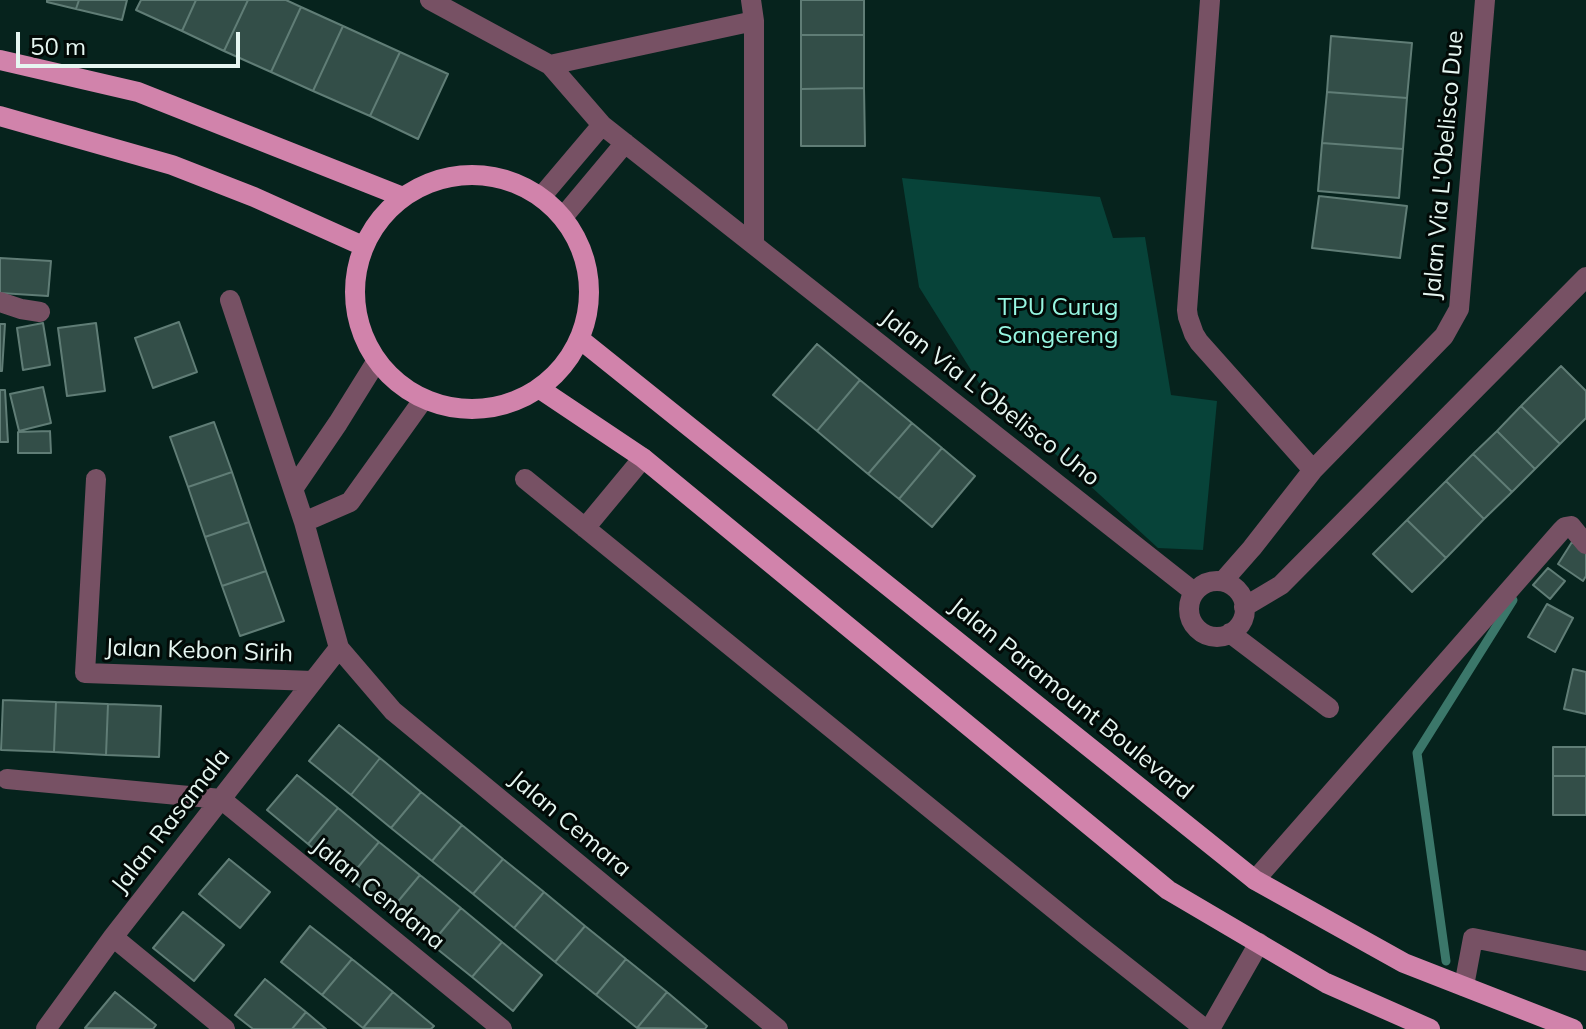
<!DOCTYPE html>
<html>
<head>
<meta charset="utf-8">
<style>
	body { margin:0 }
	#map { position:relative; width:1586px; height:1029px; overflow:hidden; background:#06231d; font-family:Mulish,sans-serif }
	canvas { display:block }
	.scale { position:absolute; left:16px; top:32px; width:224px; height:36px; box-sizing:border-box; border:4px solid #e6f6f1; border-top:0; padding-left:10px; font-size:24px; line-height:28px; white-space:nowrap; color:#e6f6f1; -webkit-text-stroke:6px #020a07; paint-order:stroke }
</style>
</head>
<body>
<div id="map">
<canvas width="1586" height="1029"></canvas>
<div class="scale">50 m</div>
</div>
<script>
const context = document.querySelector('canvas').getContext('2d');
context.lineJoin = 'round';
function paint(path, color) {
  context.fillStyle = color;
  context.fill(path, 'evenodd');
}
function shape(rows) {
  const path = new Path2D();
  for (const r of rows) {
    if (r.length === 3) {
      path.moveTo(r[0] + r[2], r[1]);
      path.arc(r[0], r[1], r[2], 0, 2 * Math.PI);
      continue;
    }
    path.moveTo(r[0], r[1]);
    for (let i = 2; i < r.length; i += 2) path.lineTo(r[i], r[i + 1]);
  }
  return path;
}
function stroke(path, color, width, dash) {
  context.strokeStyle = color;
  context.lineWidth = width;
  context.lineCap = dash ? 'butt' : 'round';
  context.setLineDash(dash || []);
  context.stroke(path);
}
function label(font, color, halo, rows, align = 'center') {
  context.font = font + ' Mulish,sans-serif';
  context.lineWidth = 6;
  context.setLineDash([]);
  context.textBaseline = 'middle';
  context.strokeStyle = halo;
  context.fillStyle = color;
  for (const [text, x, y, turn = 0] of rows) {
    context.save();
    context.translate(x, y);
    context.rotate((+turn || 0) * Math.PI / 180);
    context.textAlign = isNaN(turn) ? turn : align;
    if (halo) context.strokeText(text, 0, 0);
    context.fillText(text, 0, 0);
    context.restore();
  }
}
paint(shape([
	[902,178,1100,197,1113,238,1145,237,1171,395,1217,401,1203,550,1158,548,981,386,919,287]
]), '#074339');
stroke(shape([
	[1446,961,1417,753,1513,600]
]), '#3b776a', 9);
const building = shape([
	[47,0,79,0,76,9,47,2,47,0],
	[79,0,127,0,122,20,76,9,79,0],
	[141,0,196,0,182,31,136,10,141,0],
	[196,0,248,0,224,51,182,31,196,0],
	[248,0,286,0,301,7,271,72,224,51,248,0],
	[801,0,864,0,864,35,801,35,801,0],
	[301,7,343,26,313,91,271,72,301,7],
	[343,26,400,52,370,116,313,91,343,26],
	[801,35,864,35,864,88,801,89,801,35],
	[1331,36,1412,43,1407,98,1327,92,1331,36],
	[400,52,448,74,418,139,370,116,400,52],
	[864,88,865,146,801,146,801,89,864,88],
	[1327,92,1407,98,1403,149,1322,143,1327,92],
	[1322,143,1403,149,1399,198,1318,191,1322,143],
	[1319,196,1407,206,1400,258,1312,248,1319,196],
	[0,258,51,261,48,296,0,293,0,258],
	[179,322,197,372,153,388,135,338,179,322],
	[43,323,50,365,23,370,17,328,43,323],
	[96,323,105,391,67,396,58,328,96,323],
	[0,324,5,324,2,371,0,371,0,324],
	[817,344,860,380,817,431,773,395,817,344],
	[1561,366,1586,391,1586,418,1560,444,1521,406,1561,366],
	[860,380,912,423,868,474,817,431,860,380],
	[43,387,51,423,19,431,10,394,43,387],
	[0,390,5,390,8,442,0,442,0,390],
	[1521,406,1560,444,1535,469,1497,431,1521,406],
	[214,422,232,472,188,487,170,437,214,422],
	[912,423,942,448,899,499,868,474,912,423],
	[50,431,51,453,18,453,18,432,50,431],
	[1497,431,1535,469,1512,492,1473,454,1497,431],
	[942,448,975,476,932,527,899,499,942,448],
	[1473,454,1512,492,1484,519,1446,481,1473,454],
	[232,472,249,522,205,537,188,487,232,472],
	[1446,481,1484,519,1446,558,1407,520,1446,481],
	[1407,520,1446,558,1412,592,1373,554,1407,520],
	[249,522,266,571,222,586,205,537,249,522],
	[1572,542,1586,552,1586,576,1583,581,1558,564,1572,542],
	[1548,568,1565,581,1550,599,1533,585,1548,568],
	[266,571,284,621,240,636,222,586,266,571],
	[1547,604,1573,618,1555,652,1528,637,1547,604],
	[1573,669,1586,672,1586,714,1564,709,1573,669],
	[3,700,56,702,54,752,1,750,3,700],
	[56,702,108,704,106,755,54,752,56,702],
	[108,704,161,706,159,757,106,755,108,704],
	[339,725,380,758,351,795,309,761,339,725],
	[1553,747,1586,747,1586,776,1553,776,1553,747],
	[380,758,421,792,391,828,351,795,380,758],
	[297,775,338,808,308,844,267,810,297,775],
	[1553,776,1586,776,1586,815,1553,815,1553,776],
	[421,792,462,825,432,861,391,828,421,792],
	[338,808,379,842,349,878,308,844,338,808],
	[462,825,503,859,473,894,432,861,462,825],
	[379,842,420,875,390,911,349,878,379,842],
	[229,859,270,892,240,928,199,894,229,859],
	[503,859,544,892,514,928,473,894,503,859],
	[420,875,461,908,431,944,390,911,420,875],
	[544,892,585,926,555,962,514,928,544,892],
	[461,908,502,942,472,977,431,944,461,908],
	[183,912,224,945,194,981,153,948,183,912],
	[310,926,352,959,322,995,281,962,310,926],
	[585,926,626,959,596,995,555,962,585,926],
	[502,942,542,975,513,1011,472,977,502,942],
	[352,959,393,992,363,1028,322,995,352,959],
	[626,959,667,992,637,1028,596,995,626,959],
	[265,979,306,1012,292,1029,253,1029,235,1015,265,979],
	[115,992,156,1025,153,1029,85,1028,115,992],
	[393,992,434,1026,431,1029,363,1028,393,992],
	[667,992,707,1026,705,1029,637,1028,667,992],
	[306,1012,326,1029,292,1029,306,1012]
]);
paint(building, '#334e48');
stroke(building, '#607d76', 2);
stroke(shape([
	[430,0,550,65,602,125,1194,592],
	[751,0,754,21,754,245],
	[1210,0,1187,310,1188,317,1194,334,1199,342,1313,470],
	[550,65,754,21],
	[541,197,602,125],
	[563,217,625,143],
	[230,300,304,522,339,648,393,711,778,1029],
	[0,302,21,309,40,312],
	[96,479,85,673,313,681],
	[525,479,1086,935,1205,1029],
	[293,489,338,423,376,362],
	[304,522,350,502,423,400],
	[585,528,643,458],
	[1223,581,1252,548,1313,470,1444,336,1459,309,1485,0],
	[1217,609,28],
	[1244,607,1281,585,1586,277],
	[1230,633,1329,708],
	[7,779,221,799,502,1029],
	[1255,880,1561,531,1565,527,1571,526,1586,544],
	[113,937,225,1029],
	[1464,986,1473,938,1586,961],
	[46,1029,113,937,339,648],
	[1210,1029,1259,943]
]), '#775164', 20);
stroke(shape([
	[0,60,138,92,403,197],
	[0,116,172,165,254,197,363,246],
	[472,292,117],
	[581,340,1255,880,1404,963,1573,1029],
	[540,389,643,458,1168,890,1326,983,1430,1029]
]), '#d183ab', 20);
label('24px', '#e6f6f1', '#020a07', [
	["Jalan Via L'Obelisco Due",1444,165,-85],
	["Jalan Via L'Obelisco Uno",990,398,38],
	["Jalan Kebon Sirih",199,651,2],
	["Jalan Paramount Boulevard",1071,699,39],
	["Jalan Rasamala",171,821,-52],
	["Jalan Cemara",570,824,40],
	["Jalan Cendana",378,894,39]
]);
label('24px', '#97f7e2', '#020a07', [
	["TPU Curug",1058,308],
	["Sangereng",1058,336]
]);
</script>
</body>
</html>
